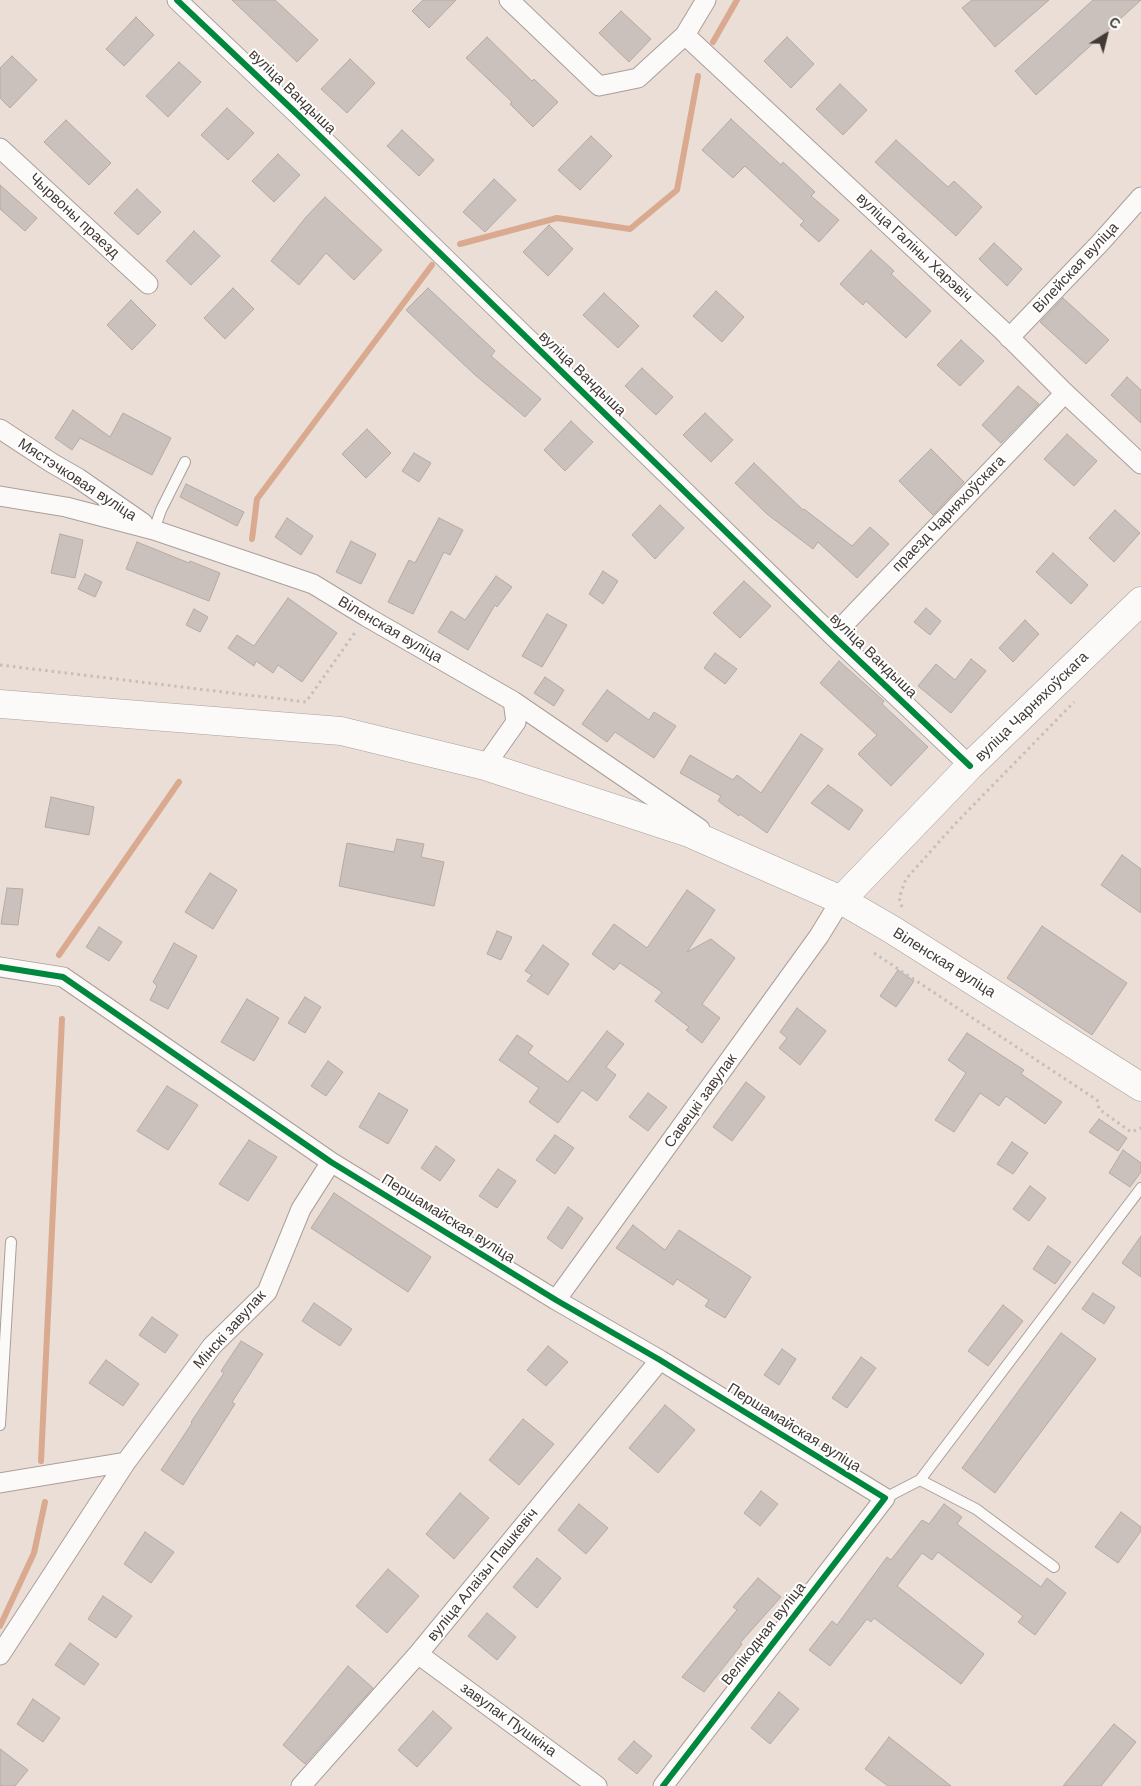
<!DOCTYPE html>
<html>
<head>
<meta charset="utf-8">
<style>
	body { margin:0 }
	#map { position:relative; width:1141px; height:1786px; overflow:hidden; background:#eaded7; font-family:Arial,sans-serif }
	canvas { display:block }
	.north { position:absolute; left:1081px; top:10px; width:50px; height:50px; -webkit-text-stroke:4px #fff; paint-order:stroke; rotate:36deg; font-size:14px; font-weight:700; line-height:20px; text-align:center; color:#433a35 }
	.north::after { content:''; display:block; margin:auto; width:18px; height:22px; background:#433a35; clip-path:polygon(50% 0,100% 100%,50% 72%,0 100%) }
</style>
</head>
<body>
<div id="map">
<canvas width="1141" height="1786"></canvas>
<div class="north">С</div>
</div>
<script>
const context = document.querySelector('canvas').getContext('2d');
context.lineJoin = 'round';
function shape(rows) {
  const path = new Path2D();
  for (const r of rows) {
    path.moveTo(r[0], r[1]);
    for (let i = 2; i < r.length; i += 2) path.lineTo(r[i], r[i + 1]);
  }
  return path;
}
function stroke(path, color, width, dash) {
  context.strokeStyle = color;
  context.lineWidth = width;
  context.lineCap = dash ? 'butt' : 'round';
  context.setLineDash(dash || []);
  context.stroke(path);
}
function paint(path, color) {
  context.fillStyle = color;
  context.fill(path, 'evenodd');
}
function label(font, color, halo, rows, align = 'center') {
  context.font = font + ' Arial,sans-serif';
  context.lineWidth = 4;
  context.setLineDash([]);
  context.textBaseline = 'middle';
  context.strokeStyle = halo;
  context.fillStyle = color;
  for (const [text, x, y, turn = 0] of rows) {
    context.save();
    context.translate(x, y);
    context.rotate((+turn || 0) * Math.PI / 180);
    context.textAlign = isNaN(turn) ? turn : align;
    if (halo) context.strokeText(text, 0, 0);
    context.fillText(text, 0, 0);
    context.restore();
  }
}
stroke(shape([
	[713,42,737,0],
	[460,244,557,218,630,229,677,190,698,76],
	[252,539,257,499,432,265],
	[59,955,179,782],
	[41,1461,62,1019],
	[0,1626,34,1553,45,1502]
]), '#d9aa8f', 6);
const building = shape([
	[232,0,275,0,318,40,297,62,232,0],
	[423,0,456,0,429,28,412,11,423,0],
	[972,0,1049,0,995,47,962,8,972,0],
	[1093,0,1141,0,1036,95,1015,71,1093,0],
	[621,11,651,39,629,62,599,33,621,11],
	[136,17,154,35,124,66,106,49,136,17],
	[487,37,532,81,534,79,558,102,533,127,510,104,512,102,466,58,487,37],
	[787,37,814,64,791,88,764,61,787,37],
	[12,56,37,80,10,108,0,98,0,68,12,56],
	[350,59,375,83,347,113,321,89,350,59],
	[179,62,201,82,168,117,146,96,179,62],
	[840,84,867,110,843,135,816,109,840,84],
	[227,108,254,133,228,160,201,135,227,108],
	[731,119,781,165,783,162,815,192,811,196,839,220,819,242,800,225,804,221,745,166,733,178,702,150,731,119],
	[66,120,111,163,89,185,44,142,66,120],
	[402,130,434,160,419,176,387,146,402,130],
	[591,136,612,156,580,190,558,170,591,136],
	[896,140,948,187,954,181,982,207,956,236,875,162,896,140],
	[278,154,300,175,274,202,252,181,278,154],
	[494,179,516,200,485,232,463,212,494,179],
	[0,185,37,218,25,231,0,209,0,185],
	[137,189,161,212,138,235,114,213,137,189],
	[325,197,382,250,354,280,326,253,299,285,271,261,306,217,325,197],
	[549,225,573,249,548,276,523,252,549,225],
	[194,231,220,256,191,285,166,261,194,231],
	[994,243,1022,269,1007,286,979,259,994,243],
	[871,250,894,271,891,274,931,311,906,338,866,301,863,305,840,284,871,250],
	[233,288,254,309,225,339,204,318,233,288],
	[428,288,495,351,491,356,541,399,525,417,474,374,406,310,428,288],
	[716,291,744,317,722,342,693,316,716,291],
	[604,293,639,326,618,348,583,315,604,293],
	[1063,298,1109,340,1086,364,1040,322,1063,298],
	[131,300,156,325,132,350,107,325,131,300],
	[961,340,984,361,960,386,937,365,961,340],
	[642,368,673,397,656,415,625,386,642,368],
	[1127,377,1141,390,1141,423,1111,395,1127,377],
	[1018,386,1039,404,1001,443,982,425,1018,386],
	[73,410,110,437,123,413,171,438,152,475,80,438,72,450,55,438,73,410],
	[705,413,733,440,711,462,683,435,705,413],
	[571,421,593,442,565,471,544,450,571,421],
	[367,429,391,453,366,478,342,454,367,429],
	[1067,434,1097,461,1074,486,1044,459,1067,434],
	[931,449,964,482,933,515,899,481,931,449],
	[414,453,431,463,419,482,402,471,414,453],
	[754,463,803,510,804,509,852,546,870,527,889,544,857,578,818,542,813,549,767,514,735,483,754,463],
	[186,484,244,512,237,526,180,497,186,484],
	[660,505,684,528,655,559,632,535,660,505],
	[1115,510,1140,533,1114,562,1089,538,1115,510],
	[287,518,313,536,301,555,275,537,287,518],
	[439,518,463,530,450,555,444,552,413,614,388,602,409,560,415,563,439,518],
	[60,534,83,540,75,578,51,573,60,534],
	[351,541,376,554,361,584,336,572,351,541],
	[137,542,189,563,190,561,220,573,209,601,126,569,137,542],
	[1053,553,1088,585,1071,604,1036,572,1053,553],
	[603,571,618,581,603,604,589,594,603,571],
	[85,574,102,582,95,597,78,589,85,574],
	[496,576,512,587,497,607,495,605,468,650,438,632,451,611,465,620,496,576],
	[744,581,771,606,740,638,713,613,744,581],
	[288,598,337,633,302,682,278,665,273,673,256,661,254,666,228,648,237,635,254,646,288,598],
	[926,608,941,621,930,635,914,622,926,608],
	[194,609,208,617,200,632,186,625,194,609],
	[547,614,567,625,542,667,522,656,547,614],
	[1025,620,1039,634,1013,662,999,648,1025,620],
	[715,653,737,669,725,684,704,668,715,653],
	[971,659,986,671,951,713,918,686,936,664,955,680,971,659],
	[839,661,884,701,882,704,928,747,891,786,858,754,877,735,820,683,839,661],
	[545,677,564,690,554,706,534,693,545,677],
	[607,690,649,720,654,712,676,726,654,758,615,732,607,742,582,724,607,690],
	[801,734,823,749,767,833,740,814,739,816,718,801,721,796,680,773,690,755,733,780,737,775,761,793,801,734],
	[828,785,863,810,849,830,811,803,828,785],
	[51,797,94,807,89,835,45,827,51,797],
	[397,839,424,844,421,857,444,862,434,906,339,886,347,843,394,852,397,839],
	[1122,855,1141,869,1141,913,1101,885,1122,855],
	[210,873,237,890,213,929,185,912,210,873],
	[7,888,23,889,18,925,1,924,7,888],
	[687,890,715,910,687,952,711,939,735,958,702,1004,720,1018,702,1043,686,1030,689,1027,655,1001,662,992,620,963,614,970,592,954,614,924,647,948,687,890],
	[1042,926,1127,983,1092,1035,1007,978,1042,926],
	[99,927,122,942,109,961,86,947,99,927],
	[497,931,512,937,501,960,487,954,497,931],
	[174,943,197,956,168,1009,150,1000,157,986,153,982,174,943],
	[543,945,569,964,548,995,527,981,532,975,525,971,543,945],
	[898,970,914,981,896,1007,880,996,898,970],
	[305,997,321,1007,305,1033,288,1023,305,997],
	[247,999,279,1018,254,1061,221,1042,247,999],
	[797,1008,826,1031,800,1065,779,1048,787,1038,780,1032,797,1008],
	[607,1031,624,1044,606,1067,616,1075,597,1101,582,1090,558,1123,529,1102,539,1088,499,1060,517,1035,533,1046,528,1053,568,1082,607,1031],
	[967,1033,1024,1070,1021,1074,1062,1102,1045,1124,1006,1096,999,1106,980,1093,954,1132,935,1120,966,1073,948,1060,967,1033],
	[328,1061,343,1072,326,1096,311,1086,328,1061],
	[746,1082,765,1097,732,1141,713,1127,746,1082],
	[167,1086,198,1105,168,1150,137,1131,167,1086],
	[379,1093,408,1110,388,1144,359,1127,379,1093],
	[648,1093,667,1107,648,1131,629,1117,648,1093],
	[1099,1119,1127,1138,1118,1151,1089,1132,1099,1119],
	[555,1135,574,1148,555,1174,536,1160,555,1135],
	[249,1140,277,1157,248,1201,219,1184,249,1140],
	[1012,1142,1028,1153,1013,1174,997,1164,1012,1142],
	[436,1146,455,1160,440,1181,421,1168,436,1146],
	[1123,1150,1141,1163,1141,1172,1130,1187,1109,1173,1123,1150],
	[498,1169,516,1181,497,1208,479,1196,498,1169],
	[1030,1186,1046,1198,1029,1221,1013,1209,1030,1186],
	[334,1193,431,1257,408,1292,311,1228,334,1193],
	[568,1207,583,1218,562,1249,547,1238,568,1207],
	[633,1225,665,1250,679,1230,751,1277,725,1318,705,1306,709,1300,677,1279,673,1285,616,1248,633,1225],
	[1141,1236,1141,1277,1122,1263,1141,1236],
	[1048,1246,1071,1262,1055,1284,1033,1269,1048,1246],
	[1093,1293,1115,1307,1104,1324,1082,1309,1093,1293],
	[314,1303,352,1329,340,1346,302,1321,314,1303],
	[1003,1305,1023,1321,988,1366,968,1351,1003,1305],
	[152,1317,178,1335,165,1353,139,1335,152,1317],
	[1061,1333,1096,1359,995,1493,962,1468,1061,1333],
	[241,1341,263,1354,232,1402,235,1404,183,1485,161,1470,192,1423,191,1422,224,1373,221,1371,241,1341],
	[548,1346,568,1362,546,1386,527,1370,548,1346],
	[782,1349,796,1359,779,1385,764,1375,782,1349],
	[861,1357,876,1368,847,1408,832,1398,861,1357],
	[106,1360,139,1384,123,1406,89,1383,106,1360],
	[665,1405,695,1430,658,1473,629,1448,665,1405],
	[523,1419,554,1444,519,1485,489,1460,523,1419],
	[761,1491,778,1504,760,1526,744,1513,761,1491],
	[460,1493,489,1518,454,1559,426,1534,460,1493],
	[579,1504,608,1528,586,1554,558,1530,579,1504],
	[944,1504,962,1517,957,1524,1041,1587,1047,1578,1066,1593,1035,1635,1018,1622,1023,1616,938,1552,932,1560,922,1553,897,1586,984,1654,961,1684,874,1618,871,1622,867,1619,830,1666,809,1650,832,1621,837,1625,887,1557,891,1560,922,1520,929,1524,944,1504],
	[1121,1512,1141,1527,1141,1531,1118,1563,1095,1547,1121,1512],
	[145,1532,174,1552,151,1583,124,1564,145,1532],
	[537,1558,561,1578,537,1608,513,1587,537,1558],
	[388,1569,419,1596,387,1633,356,1606,388,1569],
	[758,1578,781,1597,740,1643,742,1644,704,1692,682,1677,737,1610,733,1607,758,1578],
	[103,1596,132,1616,116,1638,88,1619,103,1596],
	[487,1613,516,1637,497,1660,468,1636,487,1613],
	[70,1643,99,1664,84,1685,55,1665,70,1643],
	[348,1666,373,1688,305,1764,283,1745,348,1666],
	[779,1692,799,1709,770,1744,751,1728,779,1692],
	[33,1699,60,1718,43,1742,17,1724,33,1699],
	[433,1711,452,1728,417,1767,398,1750,433,1711],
	[1114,1724,1136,1742,1101,1786,1063,1786,1114,1724],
	[889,1737,951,1786,888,1786,865,1769,889,1737],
	[634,1741,652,1756,637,1774,618,1759,634,1741],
	[0,1749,28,1770,15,1786,0,1786,0,1749]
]);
paint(building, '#cbc1bc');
stroke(building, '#b4aaa5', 1);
const lane = shape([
	[154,530,161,510,185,462],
	[0,1425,11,1242],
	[920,1480,976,1509,1054,1567],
	[885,1498,920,1480,1141,1188]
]);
const street = shape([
	[177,0,296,113,833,636,970,766],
	[509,0,599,86,638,78,685,35,706,0],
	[685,35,1002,330,1065,393,1141,464],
	[0,148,148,284],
	[1009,338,1101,242,1141,197],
	[0,429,52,463,78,478,143,523],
	[0,496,66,507,154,530,313,584,367,617,513,701,700,829],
	[833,636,1065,393],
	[485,766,516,722,513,701],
	[0,967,63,977,331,1162,556,1300,660,1360,885,1498,663,1786],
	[556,1300,819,936,841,900],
	[0,1483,126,1462,212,1346,267,1292,301,1209,331,1162],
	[418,1654,597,1786],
	[0,1655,126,1462],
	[301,1786,418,1654,660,1360]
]);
const primary = shape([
	[0,704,341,731,485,766,689,833,841,900,891,929,1141,1087],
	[841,900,970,766,1141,601]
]);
stroke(lane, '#a99f9a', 12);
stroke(street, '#a99f9a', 21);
stroke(primary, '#a99f9a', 29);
stroke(shape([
	[0,665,306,702,356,631],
	[902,907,899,898,906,879,955,824,1074,702],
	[874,953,1097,1100,1099,1109,1131,1132,1141,1128]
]), '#c4bfbc', 3, [2.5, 4]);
stroke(lane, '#fcfaf9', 10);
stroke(street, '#fcfaf9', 19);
stroke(primary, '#fcfaf9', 28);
stroke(shape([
	[177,0,296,113,833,636,970,766],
	[0,967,63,977,331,1162,556,1300,660,1360,885,1498,663,1786]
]), '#00873e', 6);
label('15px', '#433a35', '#fff', [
	["вуліца Вандыша",292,92,44],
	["Чырвоны праезд",74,216,43],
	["вуліца Галіны Харэвіч",914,248,43],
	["Вілейская вуліца",1076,268,-47],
	["вуліца Вандыша",582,374,44],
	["Мястэчковая вуліца",77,480,33],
	["праезд Чарняхоўскага",949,514,-46],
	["Віленская вуліца",390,630,30],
	["вуліца Вандыша",873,656,44],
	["вуліца Чарняхоўскага",1032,707,-44],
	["Віленская вуліца",944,963,32],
	["Савецкі завулак",701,1101,-54],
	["Першамайская вуліца",448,1219,32],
	["Мінскі завулак",230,1330,-48],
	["Першамайская вуліца",794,1428,32],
	["вуліца Алаізы Пашкевіч",483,1575,-51],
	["Велікодная вуліца",764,1634,-52],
	["завулак Пушкіна",508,1720,36]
]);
</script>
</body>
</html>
